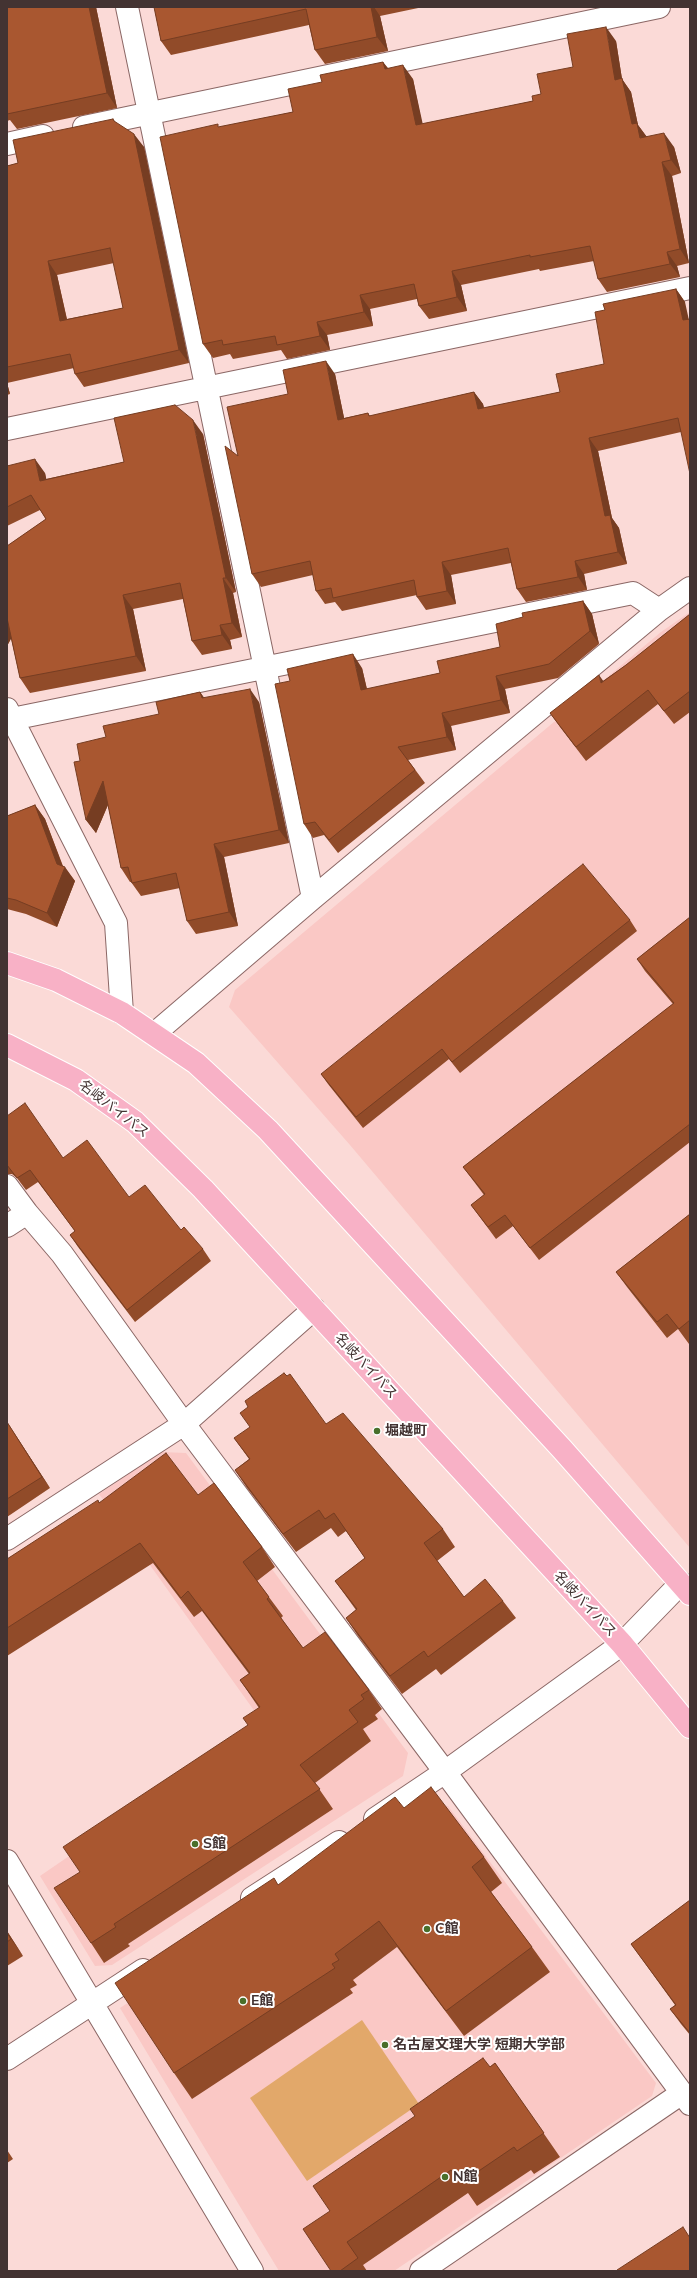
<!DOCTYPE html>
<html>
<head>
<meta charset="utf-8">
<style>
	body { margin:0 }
	#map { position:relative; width:697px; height:2278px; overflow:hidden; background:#fbdad7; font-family:Mulish,sans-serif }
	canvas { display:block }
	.frame { position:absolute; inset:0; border:8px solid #433332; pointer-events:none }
</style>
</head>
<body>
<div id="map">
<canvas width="697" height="2278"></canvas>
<div class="frame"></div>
</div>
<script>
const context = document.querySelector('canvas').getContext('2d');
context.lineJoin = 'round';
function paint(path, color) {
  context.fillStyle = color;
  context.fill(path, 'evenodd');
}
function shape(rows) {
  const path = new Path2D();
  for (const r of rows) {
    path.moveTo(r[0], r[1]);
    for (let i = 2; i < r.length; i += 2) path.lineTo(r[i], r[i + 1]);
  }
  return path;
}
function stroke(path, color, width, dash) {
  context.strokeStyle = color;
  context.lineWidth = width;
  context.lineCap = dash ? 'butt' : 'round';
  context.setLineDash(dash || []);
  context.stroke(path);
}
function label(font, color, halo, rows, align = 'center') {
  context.font = font + ' Mulish,"Noto Sans JP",sans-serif';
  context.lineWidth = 4;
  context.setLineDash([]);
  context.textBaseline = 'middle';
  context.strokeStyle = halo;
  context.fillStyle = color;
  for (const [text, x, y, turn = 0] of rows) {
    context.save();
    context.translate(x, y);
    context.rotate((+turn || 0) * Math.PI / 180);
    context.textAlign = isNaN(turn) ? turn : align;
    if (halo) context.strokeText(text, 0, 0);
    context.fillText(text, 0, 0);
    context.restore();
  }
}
paint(shape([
	[690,612,690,1548,350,1145,229,1007,235,990,661,632],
	[161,1452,186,1453,408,1753,403,1776,112,1965,95,1966,40,1876,263,1723,99,1494],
	[426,1805,448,1806,656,2083,652,2096,394,2271,279,2271,120,2008]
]), '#fac8c5');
paint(shape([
	[362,2020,419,2104,307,2181,250,2098]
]), '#e2a86a');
const street = shape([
	[127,7,313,898],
	[84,127,659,7],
	[7,144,43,136],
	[7,429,690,288],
	[7,709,116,923,122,1013],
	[7,720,633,593,659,610],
	[154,1034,313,898,659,610,690,588],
	[7,1186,27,1213,62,1254,184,1424,445,1772,690,2104],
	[7,1226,27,1213],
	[7,1539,184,1424,314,1309],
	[375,1819,445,1772,622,1644,681,1583],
	[7,1861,252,2271],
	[252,1898,339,1842],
	[7,2059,143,1970],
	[421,2271,682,2093]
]);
const highway = shape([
	[7,963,56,980,122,1013,196,1063,268,1130,562,1449,690,1594],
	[7,1045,76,1080,135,1122,203,1189,622,1644,690,1727]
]);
stroke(street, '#8b6765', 24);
stroke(highway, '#fff', 24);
stroke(street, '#fff', 22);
stroke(highway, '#f8b1c6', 22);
paint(shape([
	[7,7,96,7,117,108,17,129,10,120,7,121],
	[154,7,423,7,380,16,388,51,325,64,315,50,309,25,171,55,161,41],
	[616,41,622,79,631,92,638,125,646,136,674,147,681,173,672,176,689,263,677,266,680,277,607,292,598,279,594,261,540,271,539,269,461,285,467,311,429,319,419,306,417,299,370,309,373,326,327,335,330,350,287,359,281,350,233,359,230,354,213,358,203,344,219,127,293,112,322,82,383,62,388,68,413,79,422,124,533,101,573,67],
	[113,119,116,123,144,147,189,363,84,387,75,374,74,368,7,383,10,394,7,395,7,166,18,163],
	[114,263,123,308,67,319,57,275],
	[676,289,685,302,681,432,598,451,612,518,619,528,627,564,584,574,587,590,526,602,517,589,511,563,451,575,456,604,426,610,417,597,417,595,342,611,335,602,325,604,316,591,313,575,261,587,252,574,238,456,288,394,335,374,344,418,368,413,370,416,474,392,483,404,484,408,560,392,604,364,605,310],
	[203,434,236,592,233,593,242,637,230,640,232,649,202,655,192,641,183,599,133,609,146,671,30,693,20,678,11,638,7,646,7,546,46,519,40,510,7,526,7,466,45,473,46,479,124,462],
	[583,601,592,614,599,644,558,678,505,689,510,713,451,726,456,750,408,760,425,783,338,853,324,835,313,838,304,824,290,681,362,668,367,689,440,673,500,647,523,617],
	[690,614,690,712,674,724,658,704,586,761,560,727,550,713,603,681,626,665],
	[200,692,204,698,259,702,289,843,224,857,238,926,196,934,187,921,180,888,141,896,131,882,130,882,121,868,108,805,96,833,86,820,106,737,159,714],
	[35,805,45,819,63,866,75,881,57,927,26,914,7,909,7,816],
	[690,917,690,1142,539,1260,513,1226,496,1239,471,1205,484,1195,463,1167,673,1004,645,971,637,959],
	[630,920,637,931,460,1073,449,1059,363,1128,328,1084,321,1074],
	[7,1116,63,1158,129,1197,181,1230,203,1249,211,1261,135,1322,78,1247,70,1235,75,1231,38,1182,26,1190,17,1178,12,1174,7,1174],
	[690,1214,690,1344,689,1344,678,1329,667,1338,627,1287,616,1272],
	[7,1422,50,1488,7,1517],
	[326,1424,443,1529,455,1547,437,1561,464,1597,503,1601,516,1618,441,1675,436,1669,402,1694,358,1636,346,1618,356,1610,335,1581,365,1558,346,1531,338,1537,331,1528,296,1552,247,1488,235,1470,249,1459,234,1438],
	[198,1495,262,1547,275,1567,257,1581,283,1616,281,1618,303,1648,369,1690,382,1709,375,1715,378,1719,363,1729,371,1741,315,1783,333,1809,128,1944,130,1946,104,1963,91,1943,80,1872,248,1725,259,1708,240,1680,249,1674,202,1611,194,1617,153,1563,7,1656,7,1559,99,1502],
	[404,1808,484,1857,502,1883,491,1892,532,1947,550,1972,464,2036,397,1947,353,1980,357,1985,350,1989,353,1993,192,2099,174,2073,279,1885],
	[690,1900,690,2035,681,2024,670,2009,675,2005,631,1944],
	[7,1931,23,1956,7,1966],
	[495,2063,560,2157,534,2174,531,2170,477,2206,468,2193,363,2265,367,2271,331,2271,330,2211,490,2067],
	[7,2150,13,2159,7,2163]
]), '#914b29');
paint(shape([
	[89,7,96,7,117,108,107,93],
	[371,7,374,7,380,16,388,51,377,37],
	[606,27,616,41,622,79,631,92,638,125,647,137,650,151,632,124,615,80],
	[383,62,393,76,385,69],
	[403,65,413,79,426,139,416,125],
	[664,133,674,147,681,173,671,160],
	[134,134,144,147,189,363,179,350],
	[662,162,672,176,689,263,680,249],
	[667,252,677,266,680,277,670,264],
	[48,261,57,275,70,334,60,321],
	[452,271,461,285,467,311,457,297],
	[676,289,685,302,690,325,683,320],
	[360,295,370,309,373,326,364,312],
	[317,322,327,335,330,350,320,336],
	[326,361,335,374,347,432,338,420],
	[7,383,10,394,7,390],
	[474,392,483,404,487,422,478,409],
	[193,420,203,434,236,592,226,578],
	[589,438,598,451,612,518,619,528,627,564,618,552,605,516],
	[35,459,45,473,50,495,40,481],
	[575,561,584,574,587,590,578,577],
	[442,562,451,575,456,604,447,591],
	[223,578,233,593,242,637,232,623],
	[123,595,133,609,146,671,136,656],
	[583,601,592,614,599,644,590,631],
	[7,616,16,630,7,646],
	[220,625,230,640,232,649,222,635],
	[353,654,362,668,370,703,361,690],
	[599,675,609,689,601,683],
	[496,676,505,689,510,713,501,700],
	[250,689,259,702,289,843,279,830],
	[200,692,210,706,202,698],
	[442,713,451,726,456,750,447,737],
	[103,781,112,795,96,833,86,820],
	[35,805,45,819,64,870,65,867,75,881,57,927,47,913,57,864],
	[214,844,224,857,238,926,229,912],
	[7,1422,50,1488,42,1477],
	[7,1931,23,1956,11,1939,7,1933]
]), '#763d22');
const building = shape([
	[7,7,89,7,107,93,7,114,7,7],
	[154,7,371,7,377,37,315,50,306,9,161,41,154,7],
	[606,27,615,80,622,78,632,124,637,123,640,138,664,133,671,160,662,162,680,249,667,252,670,264,598,279,590,246,530,257,530,255,452,271,457,297,419,306,414,284,360,295,364,312,317,322,320,336,277,345,275,336,223,345,222,340,203,344,160,137,218,124,218,127,293,112,288,89,322,82,320,75,383,62,385,69,403,65,416,125,533,101,532,96,541,94,537,74,573,67,567,34,606,27],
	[113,119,114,121,134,134,179,350,75,374,70,354,7,367,7,166,18,163,13,140,113,119],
	[110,248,123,308,60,321,48,261,110,248],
	[676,289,683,320,690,319,690,474,678,418,589,438,605,516,610,515,618,552,575,561,578,577,517,589,508,548,442,562,447,591,417,597,414,580,333,598,331,588,316,591,310,561,252,574,225,446,238,456,227,407,288,394,283,370,326,361,338,420,368,413,369,416,474,392,478,409,560,392,556,374,604,364,595,312,605,310,603,304,676,289],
	[175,405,193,420,226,578,223,578,232,623,220,625,222,635,192,641,180,583,123,595,136,656,20,678,7,618,7,546,46,519,31,495,7,507,7,466,35,459,40,481,124,462,114,418,175,405],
	[583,601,590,631,549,664,496,676,501,700,442,713,447,737,398,747,415,770,329,840,315,822,304,824,275,684,290,681,287,669,353,654,361,690,440,673,437,661,500,647,496,624,523,617,522,613,583,601],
	[690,614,690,691,664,711,648,690,576,747,550,713,599,675,601,683,626,665,690,614],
	[250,689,279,830,214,844,229,912,187,921,176,873,132,883,128,867,121,868,103,781,86,820,74,762,80,761,77,744,106,737,103,726,159,714,156,702,200,692,202,698,250,689],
	[35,805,57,864,65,867,47,913,16,900,7,898,7,816,35,805],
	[583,864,630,920,452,1062,442,1049,356,1117,321,1074,583,864],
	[690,917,690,1124,530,1248,505,1215,488,1227,471,1205,485,1194,463,1167,674,1003,637,959,690,917],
	[25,1103,63,1158,87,1140,129,1197,145,1185,181,1230,184,1227,203,1249,127,1310,70,1235,75,1231,30,1170,17,1178,7,1165,7,1116,25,1103],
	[690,1214,690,1320,679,1329,667,1314,657,1322,616,1272,690,1214],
	[284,1373,287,1376,290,1374,326,1424,343,1413,443,1529,424,1543,464,1597,485,1579,503,1601,428,1657,424,1651,390,1676,346,1618,357,1609,335,1581,365,1558,334,1513,325,1519,319,1510,283,1534,235,1470,250,1459,234,1438,250,1427,240,1413,248,1407,245,1401,284,1373],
	[7,1422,42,1477,7,1499,7,1422],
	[166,1453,198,1495,214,1483,262,1547,243,1562,269,1597,267,1599,303,1648,325,1632,369,1690,361,1695,364,1699,349,1710,358,1722,300,1765,320,1789,114,1924,116,1927,91,1943,54,1888,80,1872,63,1847,248,1725,243,1718,260,1707,240,1680,250,1673,188,1591,181,1598,140,1543,7,1628,7,1559,98,1500,99,1503,166,1453],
	[431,1787,484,1857,472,1867,532,1947,446,2011,379,1921,335,1954,339,1960,332,1964,335,1968,174,2073,115,1983,274,1878,278,1885,395,1797,404,1808,431,1787],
	[690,1900,690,2033,670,2009,676,2005,631,1944,690,1900],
	[7,1933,11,1939,7,1942,7,1933],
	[483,2058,490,2067,495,2063,544,2133,517,2151,514,2147,461,2183,451,2170,347,2242,358,2258,340,2271,331,2271,303,2229,330,2211,313,2186,415,2116,410,2109,483,2058],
	[683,2227,690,2238,690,2271,618,2271,617,2270,683,2227]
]);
paint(building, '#a95730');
stroke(building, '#763d22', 1);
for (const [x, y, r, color] of [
	[377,1431,4,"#496f2a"],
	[195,1844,4,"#496f2a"],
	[427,1929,4,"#496f2a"],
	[243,2001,4,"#496f2a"],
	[385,2045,4,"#496f2a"],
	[445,2177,4,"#496f2a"]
]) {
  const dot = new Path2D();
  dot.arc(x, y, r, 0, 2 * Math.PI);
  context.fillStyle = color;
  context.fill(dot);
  stroke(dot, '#fff', 1.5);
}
label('14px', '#433332', '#fff', [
	["名岐バイパス",114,1109,38],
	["名岐バイパス",366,1366,47],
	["名岐バイパス",585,1604,47]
]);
label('bold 14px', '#433332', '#fff', [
	["堀越町",385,1431],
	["S館",203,1844],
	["C館",435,1929],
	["E館",251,2001],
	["名古屋文理大学 短期大学部",393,2045],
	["N館",453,2177]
], 'left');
</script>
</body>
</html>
